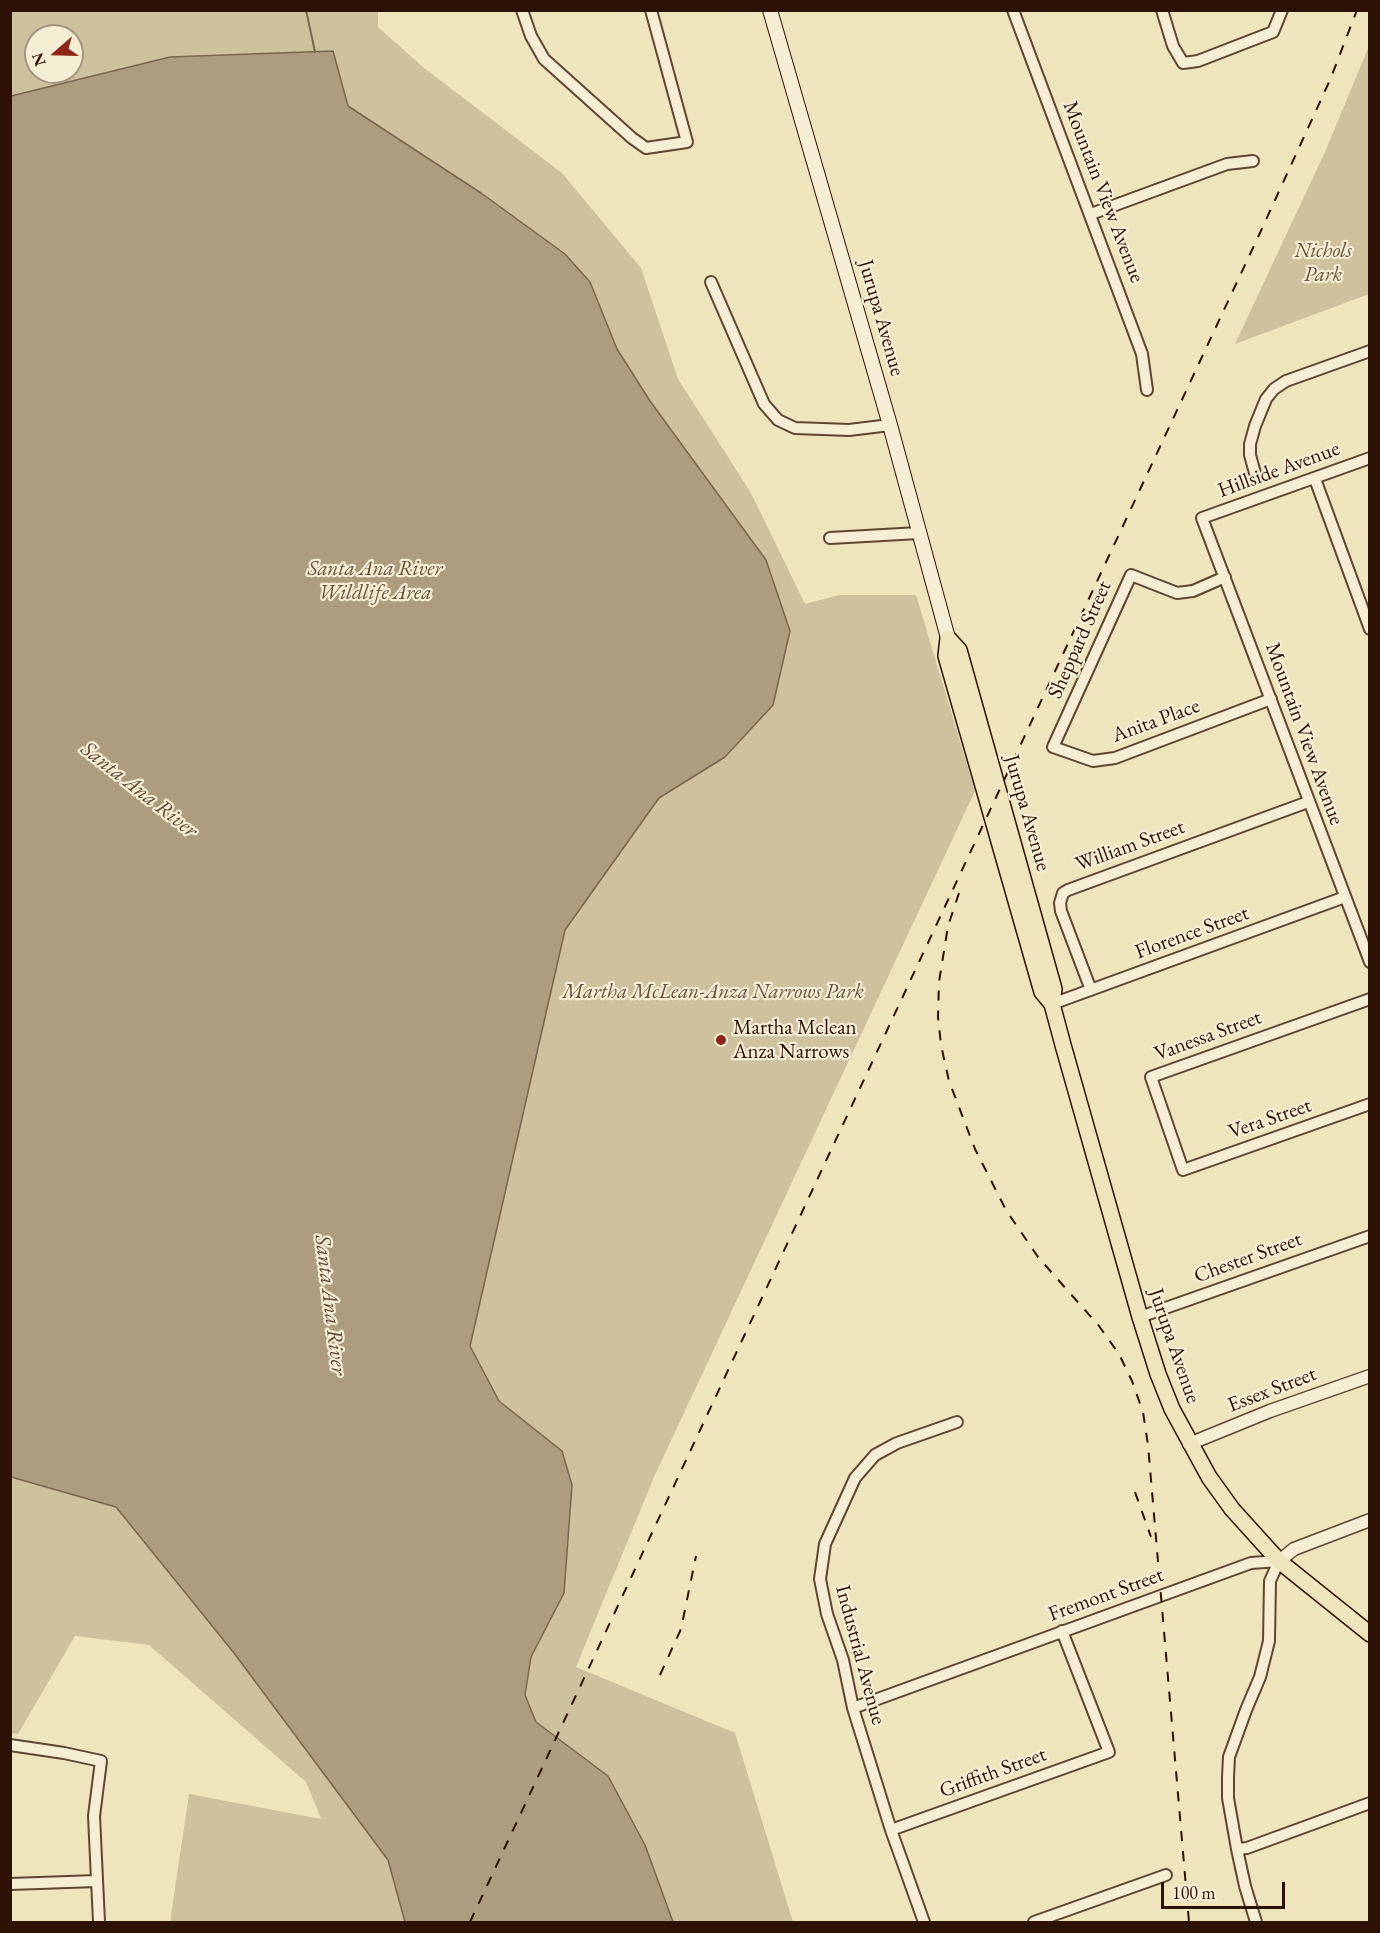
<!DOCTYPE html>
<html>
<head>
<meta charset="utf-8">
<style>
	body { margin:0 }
	#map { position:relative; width:1380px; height:1933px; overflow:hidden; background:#efe5bd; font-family:"EB Garamond",serif }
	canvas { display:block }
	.frame { position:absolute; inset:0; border:12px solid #2e1105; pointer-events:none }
	.north { position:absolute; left:24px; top:24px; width:60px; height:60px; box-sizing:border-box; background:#f5eed4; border:2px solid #a59681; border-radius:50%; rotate:250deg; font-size:16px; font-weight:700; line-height:24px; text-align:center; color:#2e1105 }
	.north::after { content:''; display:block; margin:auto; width:21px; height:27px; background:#8f2418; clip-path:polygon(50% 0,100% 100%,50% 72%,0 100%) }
	.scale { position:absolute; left:1161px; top:1882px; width:124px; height:27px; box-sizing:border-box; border:3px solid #2e1105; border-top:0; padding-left:8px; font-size:18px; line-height:21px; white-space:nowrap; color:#2e1105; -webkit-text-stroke:4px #f5eed4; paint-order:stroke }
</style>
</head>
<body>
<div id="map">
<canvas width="1380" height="1933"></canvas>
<div class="frame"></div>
<div class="north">N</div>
<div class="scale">100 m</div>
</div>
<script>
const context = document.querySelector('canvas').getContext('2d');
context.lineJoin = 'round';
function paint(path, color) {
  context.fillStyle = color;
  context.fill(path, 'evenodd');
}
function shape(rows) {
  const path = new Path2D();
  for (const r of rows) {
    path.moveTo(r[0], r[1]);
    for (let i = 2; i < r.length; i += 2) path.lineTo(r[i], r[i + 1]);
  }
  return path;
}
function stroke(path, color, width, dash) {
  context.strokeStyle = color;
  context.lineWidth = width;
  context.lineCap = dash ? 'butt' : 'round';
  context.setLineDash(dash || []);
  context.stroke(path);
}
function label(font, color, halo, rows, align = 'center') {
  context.font = font + ' "EB Garamond",serif';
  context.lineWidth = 4.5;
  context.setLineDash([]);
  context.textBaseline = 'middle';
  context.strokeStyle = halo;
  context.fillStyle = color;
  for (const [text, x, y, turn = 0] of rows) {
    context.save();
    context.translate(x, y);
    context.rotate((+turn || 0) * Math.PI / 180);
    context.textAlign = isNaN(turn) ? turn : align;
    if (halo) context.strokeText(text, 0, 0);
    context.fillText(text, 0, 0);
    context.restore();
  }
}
paint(shape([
	[11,11,378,11,378,27,424,68,562,173,641,268,678,379,751,493,805,604,839,595,916,595,975,791,654,1477,576,1667,735,1733,793,1922,170,1922,189,1794,321,1819,306,1782,149,1645,75,1636,18,1734,11,1733],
	[36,36,72,36,72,72,36,72],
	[1369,46,1369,294,1235,344,1325,152]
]), '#cec19e');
const water = shape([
	[333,51,348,106,481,193,565,254,590,282,617,349,650,401,766,560,790,631,773,705,725,757,659,798,565,930,470,1346,499,1401,562,1451,572,1485,564,1593,531,1657,525,1695,536,1722,608,1776,645,1845,673,1922,405,1922,388,1860,234,1653,116,1507,11,1477,11,96,170,57,333,51]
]);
paint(water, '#ad9d7e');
stroke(water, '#7a654e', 1.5);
stroke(shape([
	[306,10,315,52]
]), '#7a654e', 2);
const minor = shape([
	[522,10,531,36,544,59,632,138,646,148,687,142,651,10],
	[1013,10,1142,354,1147,390],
	[1162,10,1173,46,1183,63,1198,61,1273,32,1282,10],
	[1091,214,1227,164,1253,161],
	[711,282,764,404,778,420,795,428,849,430,890,425],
	[1370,458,1202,518,1370,962],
	[1255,473,1250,455,1250,444,1255,426,1266,399,1274,389,1286,381,1370,351],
	[1315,479,1370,629],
	[830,538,919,533],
	[1225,577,1193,591,1177,593,1131,575,1053,747,1093,761,1115,758,1271,699],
	[1091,990,1061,911,1060,903,1063,893,1068,890,1308,802],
	[1370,999,1151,1077,1183,1170,1370,1104],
	[1052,1004,1345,897],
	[1140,1317,1370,1236],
	[853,1708,1251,1563,1279,1561,1270,1581,1269,1641,1260,1677,1246,1710,1229,1757,1228,1777,1228,1798,1237,1849,1245,1886,1256,1922],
	[10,1745,64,1753,101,1761,94,1816,99,1922],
	[891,1830,1109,1752,1062,1631],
	[1237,1849,1247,1848,1370,1803],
	[10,1884,97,1881],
	[924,1922,891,1830,853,1708,843,1660,827,1614,820,1579,825,1544,855,1478,875,1455,897,1443,957,1422],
	[1034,1922,1166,1875]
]);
const tertiary = shape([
	[1189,1444,1270,1411,1370,1376],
	[1279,1561,1294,1549,1370,1520]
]);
const secondary = shape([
	[770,10,890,425,948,638]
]);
const primary = shape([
	[948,638,959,650,1054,989,1052,1004,1063,1045,1140,1317,1158,1374,1172,1409,1209,1477,1232,1509,1279,1561,1370,1634],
	[948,638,946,656,1042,992,1052,1004]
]);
stroke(minor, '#5e4633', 14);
stroke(tertiary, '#5e4633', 15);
stroke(secondary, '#2e1105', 16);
stroke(primary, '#2e1105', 18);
stroke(minor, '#f5eed4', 10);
stroke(tertiary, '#f5eed4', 12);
stroke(secondary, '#f5eed4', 14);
stroke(primary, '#efe5bd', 15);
stroke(shape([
	[959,893,948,926,939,982,938,1017,941,1045,949,1081,975,1149,1006,1210,1038,1257,1099,1326,1119,1354,1132,1381,1143,1412,1148,1445,1189,1922],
	[1135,1492,1151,1537],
	[660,1675,681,1629,696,1556],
	[470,1922,1259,235,1330,80,1357,10]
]), '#2e1105', 2, [10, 10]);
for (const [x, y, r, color] of [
	[721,1040,6,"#8f2418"]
]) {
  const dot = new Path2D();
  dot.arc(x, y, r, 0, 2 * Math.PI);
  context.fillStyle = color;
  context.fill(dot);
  stroke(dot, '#f5eed4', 2);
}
label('21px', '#2e1105', '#f5eed4', [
	["Mountain View Avenue",1103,192,69],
	["Jurupa Avenue",881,318,74],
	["Hillside Avenue",1279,470,-20],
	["Sheppard Street",1080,640,-66],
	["Anita Place",1156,721,-20],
	["Mountain View Avenue",1304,734,70],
	["Jurupa Avenue",1027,813,74],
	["William Street",1130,846,-20],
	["Florence Street",1192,933,-20],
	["Vanessa Street",1208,1036,-20],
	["Vera Street",1270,1119,-19],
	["Chester Street",1248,1258,-20],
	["Jurupa Avenue",1174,1346,71],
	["Essex Street",1272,1390,-21],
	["Fremont Street",1106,1595,-20],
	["Industrial Avenue",860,1655,75],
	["Griffith Street",993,1773,-20]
]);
label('italic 21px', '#664f3b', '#f5eed4', [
	["Nichols",1323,251],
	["Park",1323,275],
	["Santa Ana River",375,569],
	["Wildlife Area",375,593],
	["Martha McLean-Anza Narrows Park",713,992]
]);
label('21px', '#2e1105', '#f5eed4', [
	["Martha Mclean",733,1028],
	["Anza Narrows",733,1052]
], 'left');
label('italic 22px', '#614935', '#f5eed4', [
	["Santa Ana River",139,790,38],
	["Santa Ana River",330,1305,83]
]);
</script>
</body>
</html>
